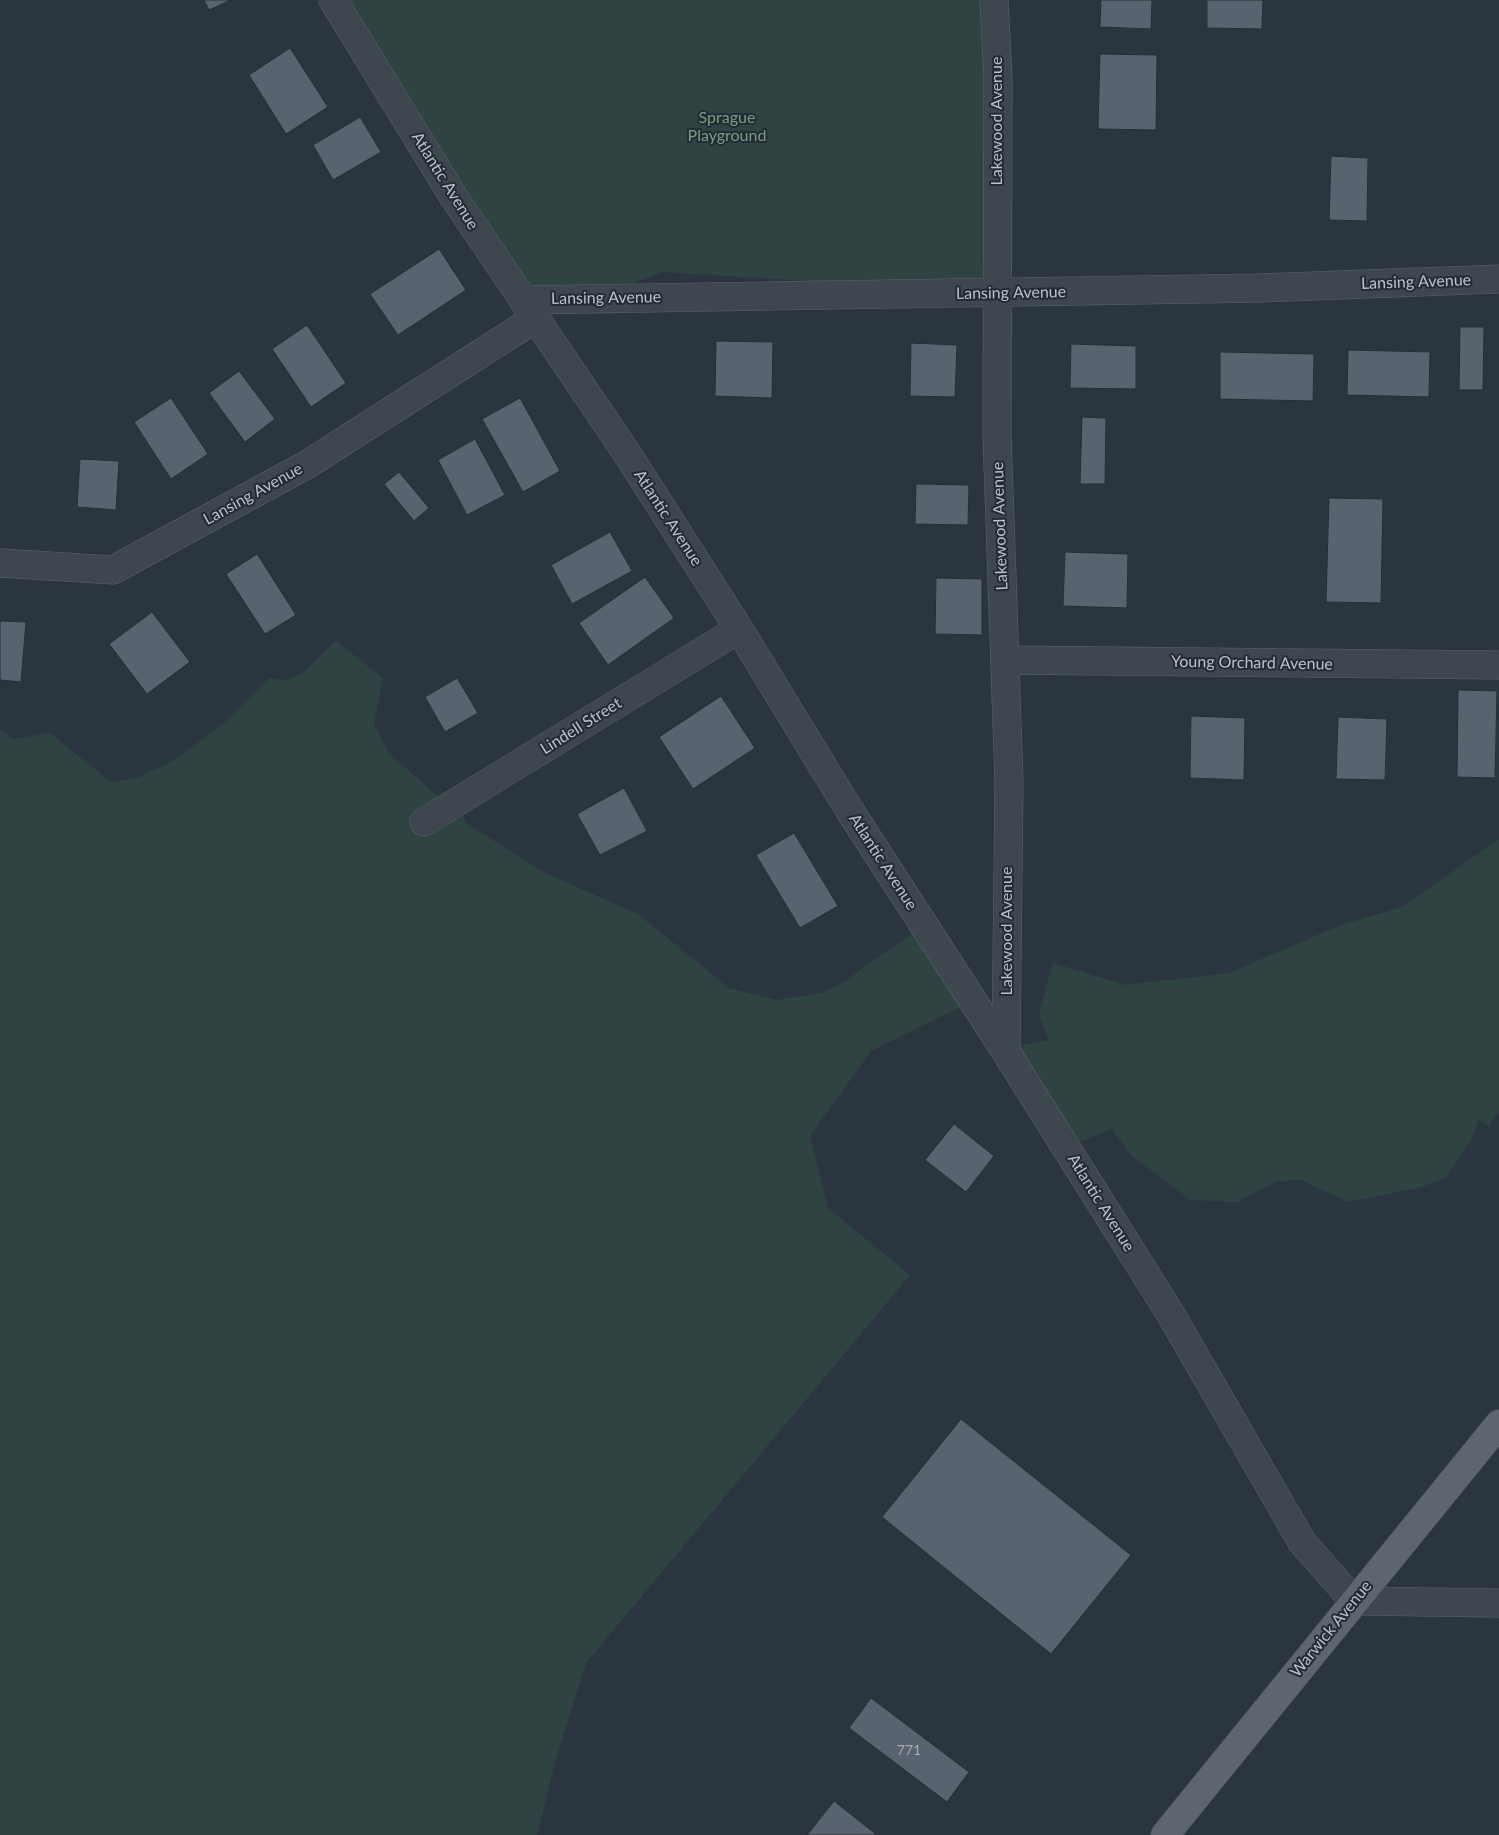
<!DOCTYPE html>
<html>
<head>
<meta charset="utf-8">
<style>
	body { margin:0 }
	canvas { display:block; background:#2a3540 }
</style>
</head>
<body>
<canvas width="1499" height="1835"></canvas>
<script>
const context = document.querySelector('canvas').getContext('2d');
context.lineJoin = 'round';
function paint(path, color) {
  context.fillStyle = color;
  context.fill(path, 'evenodd');
}
function shape(rows) {
  const path = new Path2D();
  for (const r of rows) {
    path.moveTo(r[0], r[1]);
    for (let i = 2; i < r.length; i += 2) path.lineTo(r[i], r[i + 1]);
  }
  return path;
}
function stroke(path, color, width, dash) {
  context.strokeStyle = color;
  context.lineWidth = width;
  context.lineCap = dash ? 'butt' : 'round';
  context.setLineDash(dash || []);
  context.stroke(path);
}
function label(font, color, halo, rows, align = 'center') {
  context.font = font + ' Lato,sans-serif';
  context.lineWidth = 4;
  context.setLineDash([]);
  context.textBaseline = 'middle';
  context.strokeStyle = halo;
  context.fillStyle = color;
  for (const [text, x, y, turn = 0] of rows) {
    context.save();
    context.translate(x, y);
    context.rotate((+turn || 0) * Math.PI / 180);
    context.textAlign = isNaN(turn) ? turn : align;
    if (halo) context.strokeText(text, 0, 0);
    context.fillText(text, 0, 0);
    context.restore();
  }
}
paint(shape([
	[335,0,996,0,999,293,662,272,544,316],
	[336,641,383,678,374,724,388,753,452,808,460,808,466,823,545,873,638,914,729,988,776,1000,822,993,846,981,868,964,923,927,977,999,871,1051,810,1136,828,1208,910,1275,586,1663,555,1762,537,1835,0,1835,0,730,13,739,50,733,111,782,139,777,175,760,224,723,269,678,286,680,302,674],
	[1499,839,1499,1112,1488,1126,1479,1119,1471,1140,1445,1178,1421,1187,1348,1202,1301,1180,1278,1181,1237,1202,1190,1200,1131,1155,1112,1129,1079,1142,1069,1144,1008,1047,1048,1040,1039,1013,1053,963,1125,985,1229,973,1341,925,1402,907]
]), '#2f4343');
const building = shape([
	[204,0,231,0,209,10,204,0],
	[1101,0,1152,0,1151,29,1100,27,1101,0],
	[1207,0,1263,0,1262,29,1207,28,1207,0],
	[290,48,328,107,286,134,249,75,290,48],
	[1100,54,1157,55,1156,130,1098,129,1100,54],
	[360,117,381,152,333,180,313,145,360,117],
	[1331,156,1368,158,1367,221,1329,220,1331,156],
	[439,249,466,290,398,335,370,294,439,249],
	[307,325,346,383,311,407,272,349,307,325],
	[1460,327,1484,327,1483,390,1459,390,1460,327],
	[716,341,773,342,772,398,715,396,716,341],
	[911,343,957,345,955,397,910,396,911,343],
	[1071,344,1136,346,1136,389,1070,388,1071,344],
	[1348,350,1430,352,1429,397,1347,395,1348,350],
	[1220,352,1314,354,1313,401,1220,399,1220,352],
	[239,371,275,419,245,442,209,393,239,371],
	[171,398,208,454,171,479,134,422,171,398],
	[520,398,560,471,523,492,482,419,520,398],
	[1082,417,1106,418,1105,484,1080,484,1082,417],
	[475,439,505,495,467,515,438,460,475,439],
	[80,459,119,461,116,510,77,507,80,459],
	[399,472,429,508,414,521,384,484,399,472],
	[916,484,969,485,968,525,915,524,916,484],
	[1329,498,1383,499,1381,603,1326,602,1329,498],
	[610,532,632,571,572,604,551,565,610,532],
	[1065,552,1128,554,1127,608,1063,606,1065,552],
	[257,554,296,615,265,634,226,574,257,554],
	[645,577,674,618,608,665,579,623,645,577],
	[936,578,982,579,982,635,935,634,936,578],
	[152,612,190,662,147,694,109,644,152,612],
	[0,621,26,622,21,682,0,680,0,621],
	[457,678,478,713,445,732,425,697,457,678],
	[1458,690,1497,691,1495,778,1457,777,1458,690],
	[721,696,755,748,693,789,659,737,721,696],
	[1191,716,1245,718,1244,780,1190,778,1191,716],
	[1338,717,1387,719,1385,780,1336,779,1338,717],
	[624,788,647,831,600,855,577,814,624,788],
	[794,833,838,906,800,928,756,855,794,833],
	[954,1124,994,1156,966,1192,925,1160,954,1124],
	[961,1419,1131,1555,1051,1654,882,1517,961,1419],
	[871,1698,969,1772,947,1802,849,1728,871,1698],
	[834,1801,877,1835,807,1835,834,1801]
]);
paint(building, '#59636f');
stroke(building, '#252d37', 1);
const minor = shape([
	[333,0,453,196,626,452,739,629,850,811,1006,1052,1170,1313,1302,1542,1354,1601,1499,1603],
	[994,0,998,77,997,434,1009,781,1006,1052],
	[523,300,1261,288,1499,279],
	[0,563,113,570,308,464,536,318],
	[1005,660,1499,665],
	[424,822,739,629]
]);
const major = shape([
	[1165,1835,1499,1424]
]);
stroke(minor, '#5c646d', 29);
stroke(major, '#4b525c', 29);
stroke(minor, '#3e4650', 28);
stroke(major, '#5d656f', 28);
label('14px', '#a2aab3', null, [
	["771",909,1750]
]);
label('16px', '#7c9d82', '#232b35', [
	["Sprague",727,118],
	["Playground",727,136]
]);
label('16px', '#bbc2ca', '#232b35', [
	["Lakewood Avenue",997,121,-90],
	["Atlantic Avenue",445,181,58],
	["Lansing Avenue",1416,282,-2],
	["Lansing Avenue",1011,293,-1],
	["Lansing Avenue",606,298,-1],
	["Lansing Avenue",253,494,-29],
	["Atlantic Avenue",668,518,57],
	["Lakewood Avenue",1000,526,-92],
	["Young Orchard Avenue",1252,663,1],
	["Lindell Street",581,726,-32],
	["Atlantic Avenue",883,862,57],
	["Lakewood Avenue",1007,931,-90],
	["Atlantic Avenue",1101,1203,58],
	["Warwick Avenue",1331,1629,-51]
]);
</script>
</body>
</html>
